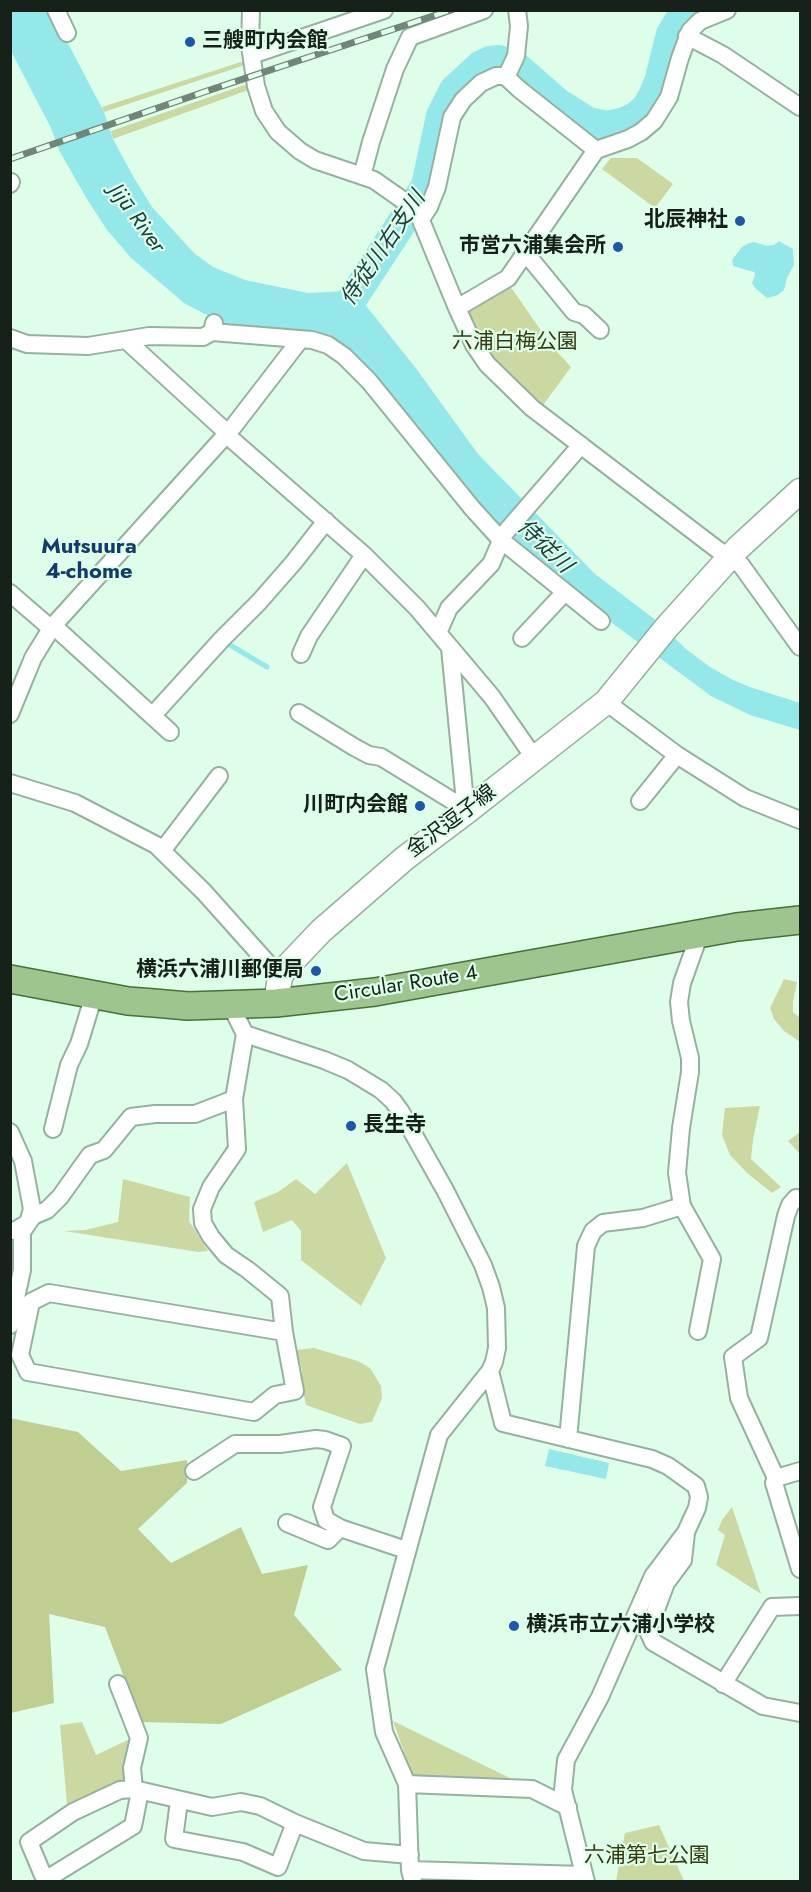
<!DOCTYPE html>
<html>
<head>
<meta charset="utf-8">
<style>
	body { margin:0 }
	#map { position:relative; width:811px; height:1892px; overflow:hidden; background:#dffeea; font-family:Jost,sans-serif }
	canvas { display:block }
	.frame { position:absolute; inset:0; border:12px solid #16211a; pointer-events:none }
</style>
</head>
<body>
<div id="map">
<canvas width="811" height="1892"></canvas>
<div class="frame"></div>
</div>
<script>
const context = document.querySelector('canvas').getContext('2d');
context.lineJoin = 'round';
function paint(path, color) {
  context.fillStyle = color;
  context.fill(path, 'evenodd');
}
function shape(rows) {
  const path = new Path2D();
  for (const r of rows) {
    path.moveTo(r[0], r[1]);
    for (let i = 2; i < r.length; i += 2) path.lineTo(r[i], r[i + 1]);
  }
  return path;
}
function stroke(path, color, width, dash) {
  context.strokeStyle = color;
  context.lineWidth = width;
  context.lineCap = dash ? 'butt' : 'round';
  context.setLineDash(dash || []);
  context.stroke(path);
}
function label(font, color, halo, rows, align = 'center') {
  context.font = font + ' Jost,"Noto Sans JP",sans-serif';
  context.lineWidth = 4.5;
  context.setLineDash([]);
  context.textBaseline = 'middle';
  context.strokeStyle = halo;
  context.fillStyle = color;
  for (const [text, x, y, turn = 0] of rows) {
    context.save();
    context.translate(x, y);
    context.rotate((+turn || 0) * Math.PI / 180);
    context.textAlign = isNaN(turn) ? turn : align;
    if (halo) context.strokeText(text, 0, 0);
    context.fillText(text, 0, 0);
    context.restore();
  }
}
paint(shape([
	[244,61,248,64,104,112,102,107],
	[250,83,251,89,113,139,111,131],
	[611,158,637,158,673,184,655,208,602,169],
	[508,283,551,345,571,367,541,408,491,361,466,311],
	[784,979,797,982,793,1002,793,1012,800,1018,800,1042,784,1031,774,1019,770,1008],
	[760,1106,753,1140,751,1159,781,1187,772,1193,747,1173,730,1155,722,1135,725,1108],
	[800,1132,800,1154,788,1141],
	[347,1163,386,1258,361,1306,301,1260,301,1231,292,1220,263,1232,254,1202,278,1192,296,1179,315,1194],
	[123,1179,190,1197,189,1221,208,1251,198,1252,64,1231,85,1230,118,1222],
	[314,1348,358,1361,370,1368,381,1386,382,1398,372,1422,360,1424,306,1405,302,1387,302,1370,296,1350],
	[732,1507,761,1594,716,1565,725,1535,718,1530,722,1520],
	[393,1721,510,1778,414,1780],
	[82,1722,96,1755,132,1738,125,1779,67,1804,60,1725],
	[659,1825,684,1881,616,1881,625,1833]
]), '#ccd8a1');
paint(shape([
	[10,1418,78,1432,121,1471,187,1460,187,1483,138,1529,171,1563,241,1527,262,1574,308,1565,294,1615,342,1670,221,1724,141,1722,105,1627,49,1614,54,1703,11,1713]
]), '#c1ce92');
paint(shape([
	[10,11,51,11,104,112,113,139,133,176,152,207,194,253,213,267,245,280,308,293,347,291,363,302,415,367,478,454,595,574,657,621,686,649,710,667,733,680,750,687,800,703,800,730,750,715,711,696,547,575,496,528,349,352,220,322,184,303,131,258,107,230,87,199,60,152,51,128,11,51],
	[779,241,793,249,794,265,787,278,784,290,778,295,767,298,755,288,752,283,755,275,754,272,733,266,732,260,742,247,747,244,754,242,767,246,774,245],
	[549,1449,609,1463,606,1479,545,1466]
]), '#95e8ea');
stroke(shape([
	[230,645,267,667]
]), '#95e8ea', 5);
stroke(shape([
	[338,318,354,296,426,186,441,116,454,90,480,66,490,61,499,60,518,68,558,103,588,122,607,126,624,122,637,116,647,107,653,96,659,82,671,34,682,16,691,10]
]), '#95e8ea', 30);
const street = shape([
	[56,10,67,33],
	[251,10,250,46,256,86,264,111,278,132,300,151,315,160,374,180,404,201,420,218,457,308,474,345,487,364,532,408,718,550,741,565,800,647],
	[687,36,723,55,800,107],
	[252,55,384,10],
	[505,76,519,89,596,150],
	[362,176,371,142,395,69,410,37,484,10],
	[10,184,11,182],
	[421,219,429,207,437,187,452,117,463,100,481,83,496,76,505,76,508,73,516,56,519,26,517,10],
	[524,251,574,312,584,315,600,330],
	[457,308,508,278,596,150,628,139,641,132,654,121,669,97,680,58,690,31,700,21,727,10],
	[212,332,312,340,328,345,344,356,369,381,472,508,501,540,601,621],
	[10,338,27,344,88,346,149,336,203,337,212,332,214,323],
	[126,340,223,429,229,437,364,555,417,608,492,697,535,759],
	[10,593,47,625,58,630,170,732],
	[438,633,449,608,491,564,504,534,581,445],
	[522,638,565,592],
	[450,648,466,812],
	[301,654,309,636,364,555],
	[606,702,677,755,745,798,800,820],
	[299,713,354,747,369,755,381,757,456,803,466,812],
	[10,714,33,658,52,627,233,427,300,340],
	[153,715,222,639,259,602,294,562,326,521],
	[10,783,75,803,156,845,204,892,280,977],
	[640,801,677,755],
	[162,851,219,776],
	[231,1006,245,1034,234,1099,237,1149,211,1187,202,1209,203,1223,211,1237,226,1255,248,1270,280,1296,284,1332,295,1391,275,1395,254,1412,28,1372,20,1355,31,1302,49,1293,284,1332],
	[245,1034,324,1060,348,1070,381,1090,393,1101,401,1112,445,1190,483,1265,491,1287,496,1308,497,1348,494,1362,490,1371,439,1435,375,1669,384,1732,407,1784,410,1870,413,1882],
	[53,1129,69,1065,79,1044,94,995],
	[10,1132,23,1161,32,1209,28,1223,22,1232,22,1270,10,1325],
	[800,1199,796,1198,790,1205,786,1216,759,1338,733,1357,739,1398,776,1478,800,1471],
	[682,1206,712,1259,698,1331],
	[10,1231,16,1230,28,1223,33,1216,47,1210,60,1197,90,1155,104,1150,131,1117,155,1114,195,1114,234,1099],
	[490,1371,503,1423,652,1459,668,1466,696,1486,699,1497,697,1508,686,1532,653,1576,600,1697,566,1760,563,1790,586,1882],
	[568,1439,586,1246,593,1231,603,1223,643,1218,682,1206,677,1173,681,1128,690,1072,690,1058,681,1021,679,1002,682,983,700,933],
	[194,1471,235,1444,280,1444,316,1439,325,1440,342,1446,322,1507,326,1520,340,1528,406,1550],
	[776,1478,774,1483,800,1569],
	[287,1523,328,1540,340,1528],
	[686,1533,683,1560,666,1583,648,1631,653,1642,763,1706,800,1713],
	[118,1684,139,1738,132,1768,134,1789],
	[723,1684,772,1607,800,1606],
	[407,1784,532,1789,568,1807],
	[140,1791,133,1826,45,1880,29,1842,73,1812,120,1790,134,1789,212,1807,241,1802,260,1806,295,1823,364,1851,410,1855],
	[179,1801,174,1839,243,1852,278,1867,295,1823],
	[410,1870,584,1875]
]);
const secondary = shape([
	[276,1003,280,977,284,970,321,931,405,858,466,812,606,702,667,627,738,548,800,491]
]);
const primary = shape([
	[10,979,128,1001,154,1003,188,1006,276,1003,375,992,737,927,800,920]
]);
stroke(street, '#95b19f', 20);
stroke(secondary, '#95b19f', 27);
stroke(primary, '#457237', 30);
stroke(street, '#fff', 16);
stroke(secondary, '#fff', 24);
stroke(primary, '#9ec490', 27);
const rail = shape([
	[10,159,204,92,451,10]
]);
stroke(rail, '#718578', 7);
stroke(rail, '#dffeea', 4.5, [14]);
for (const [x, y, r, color] of [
	[190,42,6,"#1b58a9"],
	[740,221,6,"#1b58a9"],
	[618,247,6,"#1b58a9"],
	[420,806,6,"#1b58a9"],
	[316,971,6,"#1b58a9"],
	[351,1126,6,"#1b58a9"],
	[514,1626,6,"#1b58a9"]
]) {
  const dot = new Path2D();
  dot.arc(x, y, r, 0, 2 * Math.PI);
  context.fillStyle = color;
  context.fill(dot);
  stroke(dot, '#dffeea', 2);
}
label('bold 21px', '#16211a', '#dffeea', [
	["三艘町内会館",202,42,"left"],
	["北辰神社",728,221],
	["市営六浦集会所",606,247],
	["川町内会館",408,806],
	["横浜六浦川郵便局",304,971],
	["長生寺",363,1126,"left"],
	["横浜市立六浦小学校",526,1626,"left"]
], 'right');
label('21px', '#343b0e', '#dffeea', [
	["六浦白梅公園",515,343],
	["六浦第七公園",647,1857]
]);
label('21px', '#16211a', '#dffeea', [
	["金沢逗子線",452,822,-37],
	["Circular Route 4",406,985,-9]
]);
label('italic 22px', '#1a4243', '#dffeea', [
	["Jijū River",136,219,54],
	["侍従川右支川",384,249,-56],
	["侍従川",544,547,44]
]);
label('bold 22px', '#13396d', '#dffeea', [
	["Mutsuura",89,548],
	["4-chome",89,573]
]);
</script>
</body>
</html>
